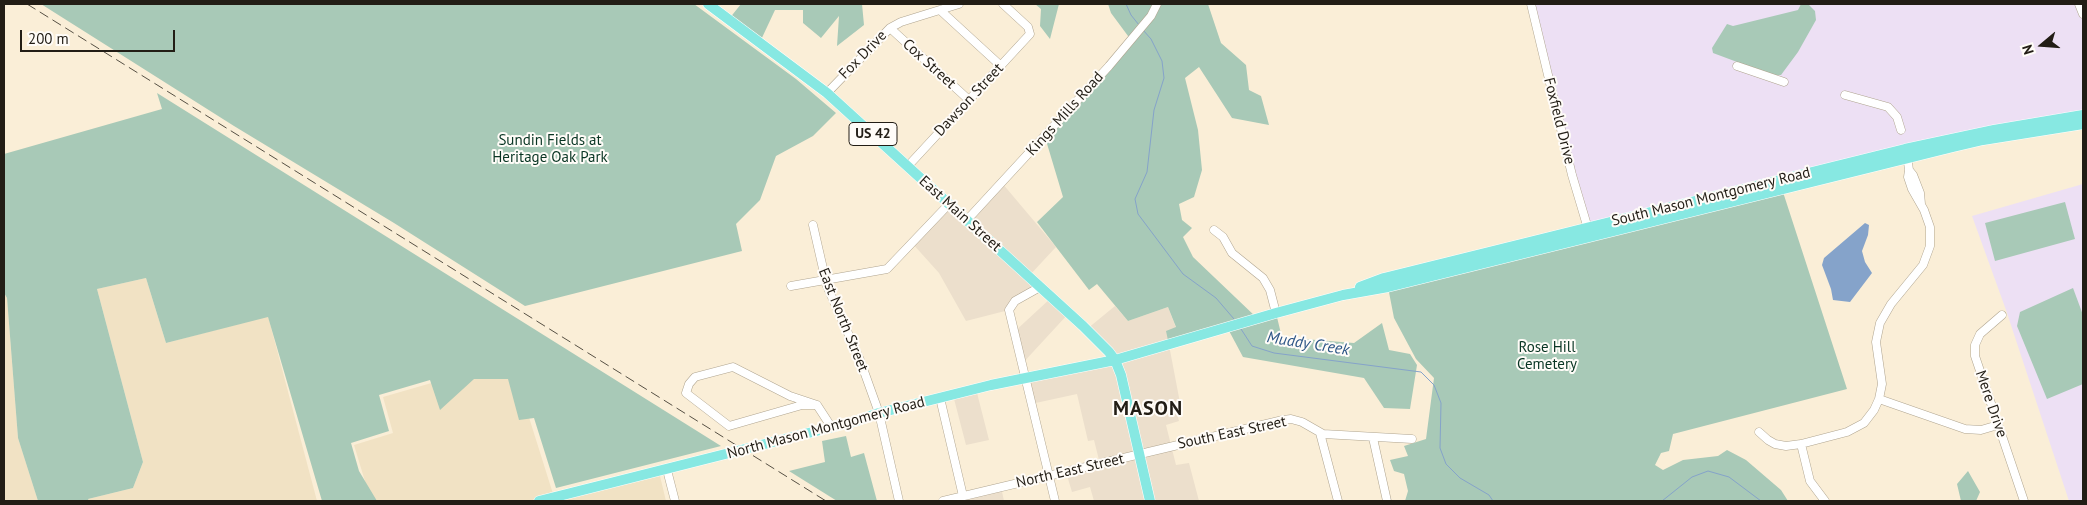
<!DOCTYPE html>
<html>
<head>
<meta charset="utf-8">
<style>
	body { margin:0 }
	#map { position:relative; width:2087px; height:505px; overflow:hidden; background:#faeed7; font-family:"PT Sans",sans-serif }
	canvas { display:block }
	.frame { position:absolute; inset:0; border:5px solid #221d15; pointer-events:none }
	.north { position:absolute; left:2017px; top:20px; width:50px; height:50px; -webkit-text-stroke:4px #fffcf8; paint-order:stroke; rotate:252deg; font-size:14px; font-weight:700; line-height:20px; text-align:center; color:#221d15 }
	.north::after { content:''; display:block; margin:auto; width:18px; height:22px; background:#221d15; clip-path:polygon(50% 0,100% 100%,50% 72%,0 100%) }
	.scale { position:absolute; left:20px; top:30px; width:155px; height:22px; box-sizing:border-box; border:2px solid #221d15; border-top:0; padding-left:6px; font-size:15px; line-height:18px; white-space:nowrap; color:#221d15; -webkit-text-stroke:4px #fffcf8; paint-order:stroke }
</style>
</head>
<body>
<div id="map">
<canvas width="2087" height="505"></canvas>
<div class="frame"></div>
<div class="north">N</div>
<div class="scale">200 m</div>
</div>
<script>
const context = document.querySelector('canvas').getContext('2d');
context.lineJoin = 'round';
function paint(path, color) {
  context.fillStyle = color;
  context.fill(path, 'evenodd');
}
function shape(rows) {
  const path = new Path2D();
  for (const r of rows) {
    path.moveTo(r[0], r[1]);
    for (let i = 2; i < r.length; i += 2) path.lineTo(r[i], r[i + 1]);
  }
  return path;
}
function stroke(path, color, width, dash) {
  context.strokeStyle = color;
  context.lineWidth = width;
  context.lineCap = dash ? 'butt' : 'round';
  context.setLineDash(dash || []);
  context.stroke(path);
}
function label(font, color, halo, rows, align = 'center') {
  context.font = font + ' "PT Sans",sans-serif';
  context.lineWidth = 4;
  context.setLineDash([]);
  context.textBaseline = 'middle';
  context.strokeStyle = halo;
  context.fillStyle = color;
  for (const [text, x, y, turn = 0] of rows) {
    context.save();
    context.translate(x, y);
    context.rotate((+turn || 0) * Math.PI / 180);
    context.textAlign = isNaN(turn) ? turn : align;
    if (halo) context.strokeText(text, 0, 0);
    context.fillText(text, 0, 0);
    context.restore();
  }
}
paint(shape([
	[1002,183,1056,247,1029,276,1040,287,1009,310,966,321,939,273,912,243,949,204,967,220],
	[1052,297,1069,313,1021,365,1013,333],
	[1115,306,1128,321,1168,307,1181,341,1169,345,1181,408,1176,410,1179,421,1166,425,1176,465,1189,463,1199,501,1094,501,1090,487,1072,492,1066,472,1100,464,1094,440,1088,441,1077,394,1031,404,1025,378,1115,360,1087,329],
	[976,389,989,440,966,445,953,395],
	[1001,487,1004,501,940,501]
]), '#ecdfcc');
paint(shape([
	[146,278,166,343,268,316,317,501,89,501,88,499,133,488,143,462,97,289],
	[4,293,7,298,18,438,38,501,4,501],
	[511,360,554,497,659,472,666,501,371,501,354,445,393,433,383,397]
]), '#f1e2c4');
paint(shape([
	[1531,4,2083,4,2083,115,1588,228],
	[2083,184,2083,501,2069,501,2006,310,1972,216]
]), '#ede0f4');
paint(shape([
	[41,4,694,4,796,79,836,113,813,136,776,156,760,200,736,224,742,251,525,306,394,223,234,126],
	[741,4,862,4,864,25,837,46,839,16,821,38,803,23,803,10,775,10,760,42,729,19],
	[1035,4,1059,4,1050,39,1040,26,1041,9],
	[1108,4,1208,4,1221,43,1246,65,1249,90,1261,96,1269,125,1232,118,1199,67,1185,78,1198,130,1202,170,1194,197,1179,204,1182,220,1192,228,1183,237,1193,257,1257,318,1276,313,1283,342,1294,345,1304,339,1354,343,1382,323,1389,350,1410,354,1417,365,1410,409,1384,408,1364,378,1243,357,1227,327,1169,345,1166,331,1176,327,1168,307,1128,321,1097,284,1089,290,1037,222,1063,197,1045,137,1131,40,1111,13],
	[1801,4,1809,5,1815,11,1816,20,1798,52,1781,75,1772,75,1713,53,1712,48,1727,24,1733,26,1798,10],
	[157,93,721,446,556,488,534,418,519,420,508,379,474,379,440,410,430,380,379,395,389,431,351,443,359,471,377,501,322,501,268,317,166,343,146,278,97,289,143,462,133,488,88,499,89,501,38,501,18,438,7,298,4,293,4,154,162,109],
	[1782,189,1847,389,1673,434,1669,451,1661,453,1655,465,1663,470,1683,460,1718,456,1727,450,1746,460,1781,490,1788,501,1405,501,1408,491,1404,474,1394,471,1390,460,1408,456,1404,446,1426,439,1434,378,1416,359,1394,318,1388,287],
	[2065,202,2075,239,1995,261,1985,223],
	[2073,288,2083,315,2083,384,2047,399,2017,326,2020,312],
	[846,436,851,457,864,453,877,501,837,501,789,471,825,462,822,441],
	[1968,471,1980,492,1976,501,1961,501,1957,484]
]), '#a8c9b7');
paint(shape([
	[1865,223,1869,225,1868,235,1862,251,1865,262,1872,273,1850,302,1833,300,1831,289,1822,265,1824,258]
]), '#85a3ca');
stroke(shape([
	[1126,4,1131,15,1139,25],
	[1143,30,1151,39,1162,61,1164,78,1154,110,1147,172,1135,199,1138,214,1183,274,1216,298,1234,319],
	[1241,329,1252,346,1274,353,1421,372,1434,385,1441,403,1440,448,1446,464,1460,478,1489,495,1493,501],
	[1662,501,1692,477,1708,471,1729,477,1761,501]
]), '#85a3ca', 1);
const minor = shape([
	[1531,4,1572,175,1589,232],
	[2079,4,2083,14],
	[940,10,1001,66],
	[890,28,969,100],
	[1737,66,1784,82],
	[827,93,890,28,901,22,959,4],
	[1845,95,1888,107,1897,117,1901,130],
	[908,166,1030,34,1028,27,1003,4],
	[1909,170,1913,175,1920,193,1921,204],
	[967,220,1109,66,1151,16,1157,4],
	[813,225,827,286,860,360,879,413,899,501],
	[1214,230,1223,237,1232,253,1263,278,1270,290,1276,313],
	[791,286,887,269,949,204],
	[1040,287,1015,301,1009,310,1055,501],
	[2002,315,1980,334,1975,345,1975,356,2024,501],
	[940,398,963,496],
	[1879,399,1965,429,1981,430,1998,425],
	[817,405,802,405,729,426,686,393,689,384,695,377,733,367,790,396,817,405,832,428],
	[1759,432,1768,440,1775,444,1786,446,1801,444,1847,432,1864,423,1874,410,1879,399,1882,384,1876,342,1880,323,1891,304,1923,265,1930,246,1930,227,1924,210,1912,189,1908,177,1909,170,1907,155],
	[1320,433,1338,501],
	[1373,438,1387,501],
	[1801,444,1810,481,1825,501],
	[667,470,675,501],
	[943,501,1283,420,1291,419,1302,422,1323,434,1412,439]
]);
const major = shape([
	[708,4,827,93,1083,326,1109,352,1115,360,1121,375,1150,501],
	[1360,287,1384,278,1905,149,1994,130,2083,115],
	[539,501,856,421,879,413,991,385,1115,360,1276,313,1343,295,1388,287,1953,147,1983,140,2083,124]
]);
stroke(minor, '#b0a590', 9);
stroke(major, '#fff', 11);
stroke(minor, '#fff', 8);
stroke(major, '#87e8e2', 10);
stroke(shape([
	[27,4,826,501]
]), '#565044', 1, [10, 5]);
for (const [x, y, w] of [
	[873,134,48]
]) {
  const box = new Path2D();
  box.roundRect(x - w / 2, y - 11.5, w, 23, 4);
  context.fillStyle = '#fffcf8';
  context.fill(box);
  stroke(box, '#221d15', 1);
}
label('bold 14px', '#221d15', null, [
	["US 42",873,134]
]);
label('15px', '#221d15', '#fffcf8', [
	["Fox Drive",863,55,-46],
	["Cox Street",929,64,42],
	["Dawson Street",969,100,-47],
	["Kings Mills Road",1065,114,-48],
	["Foxfield Drive",1559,121,76],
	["South Mason Montgomery Road",1711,197,-14],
	["East Main Street",960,214,42],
	["East North Street",843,320,68],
	["Mere Drive",1991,404,71],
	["North Mason Montgomery Road",826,428,-15],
	["South East Street",1232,433,-12],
	["North East Street",1070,471,-13]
]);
label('15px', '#083523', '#fffcf8', [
	["Sundin Fields at",550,141],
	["Heritage Oak Park",550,158],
	["Rose Hill",1547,348],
	["Cemetery",1547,365]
]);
label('italic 16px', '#2a5385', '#fffcf8', [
	["Muddy Creek",1308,344,9]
]);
context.letterSpacing = '1px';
label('bold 20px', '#221d15', '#fffcf8', [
	["MASON",1148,409]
]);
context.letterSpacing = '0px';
</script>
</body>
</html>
